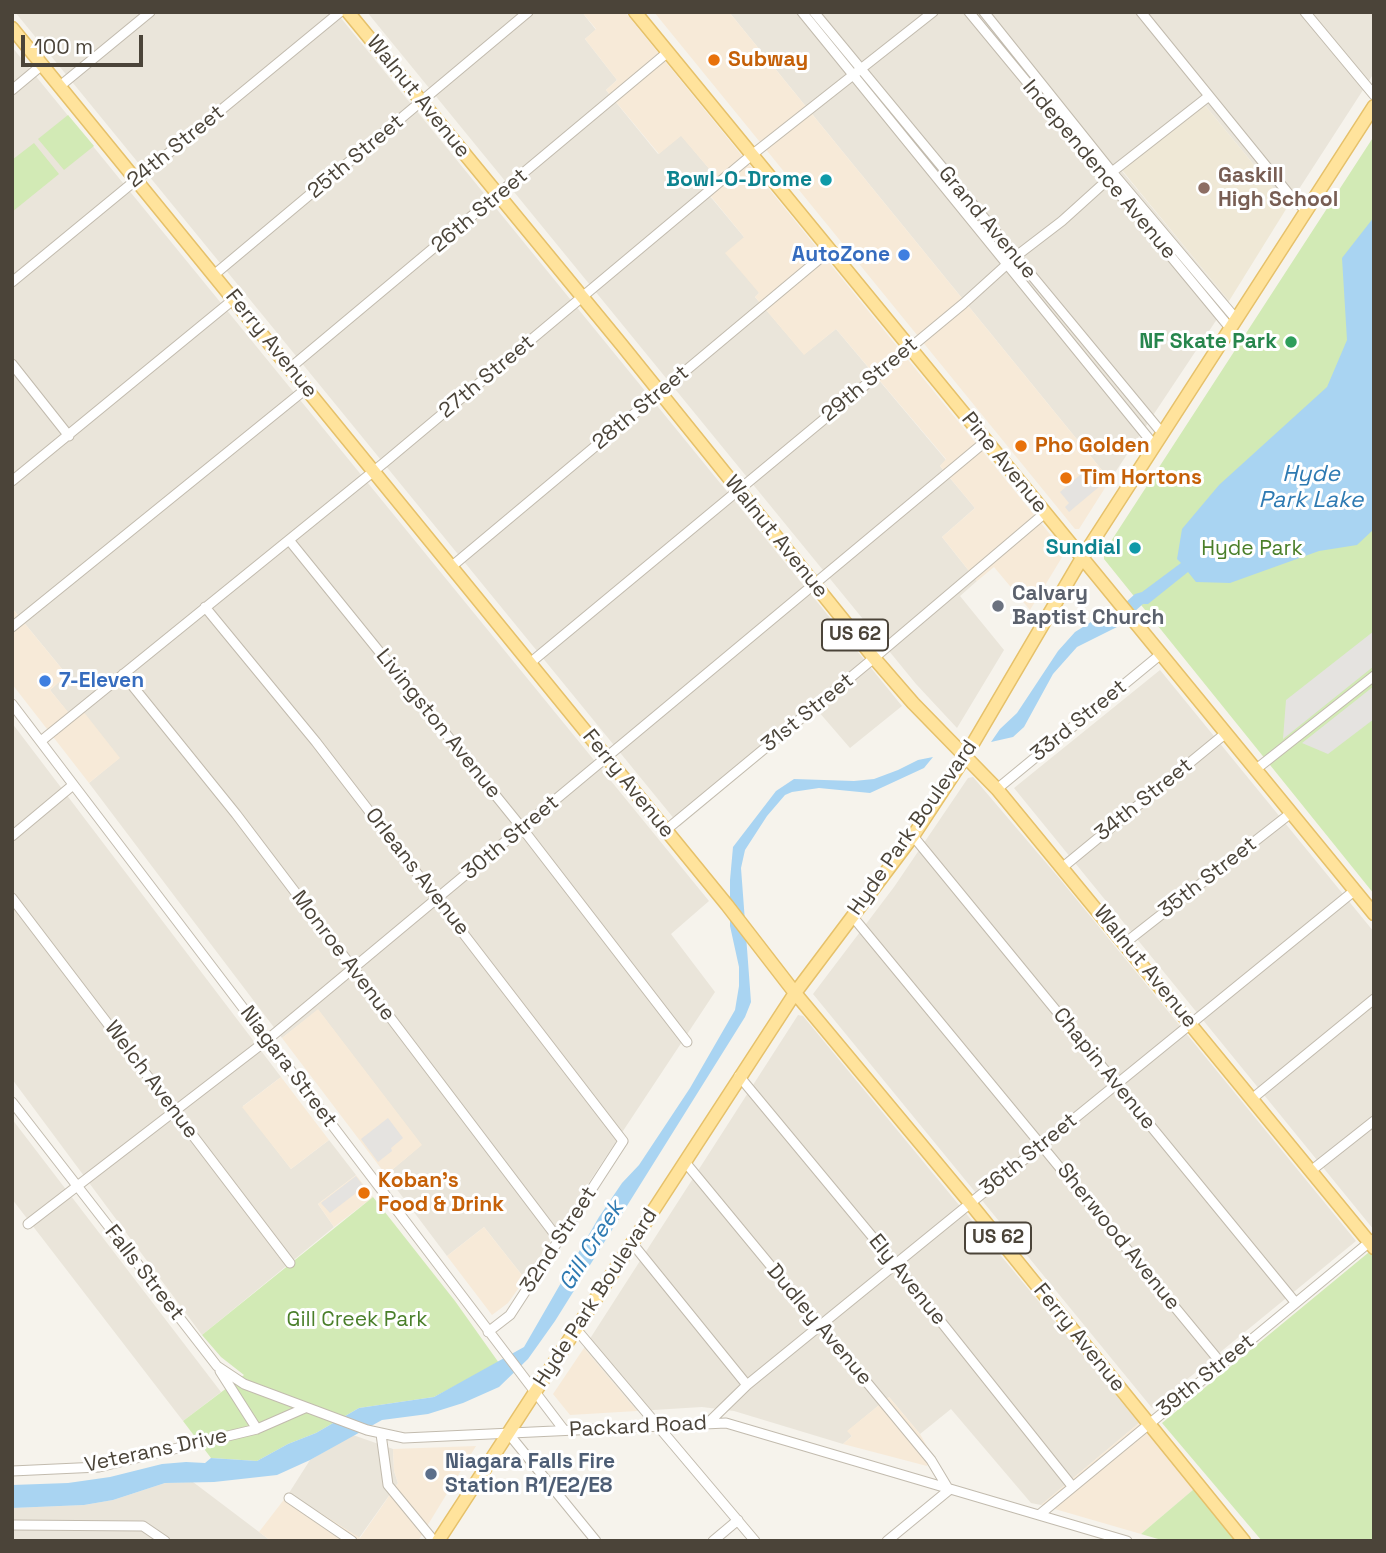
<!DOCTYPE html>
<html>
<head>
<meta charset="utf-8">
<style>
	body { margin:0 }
	#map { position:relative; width:1386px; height:1553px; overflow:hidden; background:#f6f3ec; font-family:"Space Grotesk",sans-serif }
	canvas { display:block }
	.frame { position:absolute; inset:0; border:14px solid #4b4439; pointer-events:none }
	.scale { position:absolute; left:21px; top:35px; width:122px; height:32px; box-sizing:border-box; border:4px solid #4b4439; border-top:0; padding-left:9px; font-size:21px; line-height:24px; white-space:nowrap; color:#4b4439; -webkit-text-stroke:5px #fff; paint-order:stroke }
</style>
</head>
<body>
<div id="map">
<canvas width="1386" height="1553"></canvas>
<div class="frame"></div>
<div class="scale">100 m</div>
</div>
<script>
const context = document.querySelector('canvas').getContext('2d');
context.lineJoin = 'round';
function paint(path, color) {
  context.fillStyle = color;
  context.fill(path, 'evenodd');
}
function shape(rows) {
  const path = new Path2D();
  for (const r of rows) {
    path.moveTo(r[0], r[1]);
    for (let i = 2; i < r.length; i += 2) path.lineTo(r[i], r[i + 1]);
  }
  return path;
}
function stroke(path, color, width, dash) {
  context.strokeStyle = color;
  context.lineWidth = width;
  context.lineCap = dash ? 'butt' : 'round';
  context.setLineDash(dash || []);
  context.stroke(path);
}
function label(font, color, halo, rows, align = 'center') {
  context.font = font + ' "Space Grotesk",sans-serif';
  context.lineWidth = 6;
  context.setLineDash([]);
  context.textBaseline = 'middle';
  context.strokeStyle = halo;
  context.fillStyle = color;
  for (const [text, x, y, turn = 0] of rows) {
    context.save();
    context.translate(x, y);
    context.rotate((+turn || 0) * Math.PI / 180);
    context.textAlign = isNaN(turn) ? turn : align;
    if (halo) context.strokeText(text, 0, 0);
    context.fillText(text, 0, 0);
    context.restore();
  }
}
paint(shape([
	[15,12,336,12,902,706,850,748,818,711,680,826],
	[367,12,582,12,596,30,585,39,617,80,606,90,658,154,681,135,712,172,699,183,744,237,759,293,755,297,804,354,836,329,946,460,940,466,975,508,942,537,977,581,960,596,1004,650,957,728,916,684],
	[729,12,1374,12,1374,73,1288,206,1203,103,1121,170,1229,301,1110,480],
	[12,47,709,901,671,934,715,992,525,1279,484,1227,447,1256,386,1175,421,1145,318,1010,282,1038,191,918,89,783,119,758,73,719,50,690,67,675,12,608],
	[1160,670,1374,932,1374,1230,1014,788],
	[12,723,281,1077,243,1106,291,1169,329,1140,356,1175,318,1204,334,1227,202,1335,12,1079],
	[973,777,1059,878,1356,1241,1152,1408,813,994,894,887,968,778],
	[798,1015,803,1016,1139,1423,1041,1505,1031,1503,951,1409,920,1434,889,1397,848,1431,852,1436,843,1444,734,1411,702,1407,637,1411,584,1348],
	[12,1119,221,1392,183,1421,12,1199],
	[353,1435,393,1449,394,1471,398,1483,359,1538,289,1493,310,1460],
	[193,1482,271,1541,12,1541,12,1508,84,1505,113,1500,165,1483]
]), '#eae5da');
paint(shape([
	[582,12,625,12,1062,549,1064,554,1030,610,994,567,977,581,942,537,975,508,940,466,946,459,836,329,804,355,755,297,759,293,725,253,744,237,699,182,711,171,681,136,659,154,606,90,617,80,585,39,596,29],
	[654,12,729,12,1110,480,1079,529,1075,529],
	[12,608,67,675,50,690,73,718,83,711,120,758,89,783,12,684],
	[318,1009,422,1145,386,1175,282,1038],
	[281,1077,329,1140,291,1169,242,1107],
	[356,1175,373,1197,334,1227,318,1204],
	[484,1227,525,1279,508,1303,492,1315,447,1256],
	[584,1348,637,1411,570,1415,553,1394],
	[889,1397,920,1434,929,1450,931,1457,927,1466,843,1444,852,1436,847,1431],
	[1139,1423,1194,1489,1141,1534,1041,1505],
	[476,1446,418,1541,271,1541,259,1532,289,1493,360,1538,398,1483,394,1471,393,1449]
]), '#f7ead8');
paint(shape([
	[1203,103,1288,206,1229,301,1121,169]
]), '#efe8d6');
paint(shape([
	[68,115,94,146,64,170,38,139],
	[1374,136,1374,894,1104,559,1104,552],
	[34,143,59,174,12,212,12,160],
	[373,1197,455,1301,499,1363,434,1397,359,1408,316,1433,288,1444,257,1461,211,1458,183,1421,244,1375,221,1357,202,1335],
	[1374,1248,1374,1541,1262,1541,1162,1423],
	[1194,1489,1236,1541,1165,1541,1141,1534]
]), '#d2eab5');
paint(shape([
	[1086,470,1100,486,1069,512,1065,507,1069,503,1060,492],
	[1374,631,1374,666,1283,739,1286,700],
	[1374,686,1374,719,1328,754,1302,743],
	[388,1118,403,1138,391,1148,392,1151,378,1162,361,1139],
	[356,1176,364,1187,330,1213,321,1203]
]), '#e5e3e0');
paint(shape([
	[1374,217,1374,529,1357,545,1319,551,1230,583,1196,582,1188,572,1148,604,1143,604,1117,627,1077,647,1053,674,1024,727,1013,737,991,742,1000,729,1017,713,1058,651,1075,632,1102,615,1114,613,1135,594,1142,592,1181,563,1177,559,1182,529,1219,485,1327,387,1347,340,1342,258],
	[933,757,924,768,870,793,819,788,792,792,785,795,767,816,745,850,741,868,751,1002,745,1017,555,1321,528,1359,499,1387,463,1403,428,1414,382,1420,310,1460,277,1475,214,1482,165,1483,113,1500,84,1505,12,1508,12,1485,68,1483,110,1477,162,1464,186,1462,205,1463,211,1458,257,1461,288,1444,316,1433,359,1408,434,1397,524,1347,599,1217,622,1183,639,1165,690,1088,735,1010,739,986,739,967,730,926,730,880,733,847,776,791,794,779,854,781,874,779,898,770,918,760]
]), '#a9d4f2');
const minor = shape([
	[802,12,1154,445],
	[814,12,1162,433],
	[969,12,1230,328],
	[984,12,1112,172,1236,319],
	[1141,12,1292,198,1307,211],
	[1305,12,1374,95],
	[60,86,150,12],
	[12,90,42,65],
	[215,274,528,12],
	[12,282,340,12],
	[12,364,69,436],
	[290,368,668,52],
	[12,481,234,299],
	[289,540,522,828,687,1042],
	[451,567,830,250],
	[205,607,316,742,623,1141,510,1315,488,1332],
	[12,627,307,388],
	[530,663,963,304,1015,257,1062,221,1103,184,1112,172,1209,96],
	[123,674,236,814,559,1240],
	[12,704,564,1430],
	[41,741,385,462,753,154,933,12],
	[1255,770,1374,676],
	[997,789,1161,654],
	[666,830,874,658,1045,513],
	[12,836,73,785],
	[913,836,1295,1302],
	[1063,867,1226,733],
	[12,898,290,1263],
	[853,917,1221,1363],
	[1125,943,1291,813],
	[739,1076,895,1264,1072,1486],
	[1253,1098,1374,999],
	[12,1102,217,1366,244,1384,367,1430,404,1438,726,1423,1127,1541],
	[685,1162,931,1460,949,1490,887,1541],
	[1312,1170,1374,1121],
	[28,1224,267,1040,986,441],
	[632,1243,747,1385],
	[576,1329,755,1541],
	[220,1371,257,1429],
	[708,1423,747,1385,1354,891],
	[508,1433,596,1541],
	[381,1434,388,1485,434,1541],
	[12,1471,99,1467,257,1429,305,1408],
	[289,1498,352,1541],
	[1039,1515,1372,1240],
	[12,1525,143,1526,165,1541],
	[713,1541,738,1520]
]);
const major = shape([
	[348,12,621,344,874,658,913,703,997,789,1374,1248],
	[635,12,1374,914],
	[12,28,727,905,795,993,970,1203,1244,1541],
	[438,1541,795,993,913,836,965,757,1082,558,1374,106]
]);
stroke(minor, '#c2bbae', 11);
stroke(major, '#e6c16a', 15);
stroke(minor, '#fff', 9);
stroke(major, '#ffe39c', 12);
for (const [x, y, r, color] of [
	[714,60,7,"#e8710a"],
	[826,180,7,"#0f9aa8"],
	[1204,188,7,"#8d6e63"],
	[904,255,7,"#3f7fe0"],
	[1291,342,7,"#2e9e5b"],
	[1021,446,7,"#e8710a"],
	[1066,478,7,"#e8710a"],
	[1135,548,7,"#0f9aa8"],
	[998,606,7,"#6b7280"],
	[45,681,7,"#3f7fe0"],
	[364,1193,7,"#e8710a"],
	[431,1474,7,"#5c6f8a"]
]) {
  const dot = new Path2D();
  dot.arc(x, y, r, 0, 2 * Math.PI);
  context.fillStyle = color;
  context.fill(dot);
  stroke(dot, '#fff', 2.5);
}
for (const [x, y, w] of [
	[855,635,66],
	[998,1238,66]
]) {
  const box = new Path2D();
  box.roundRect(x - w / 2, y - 15.5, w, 31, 5);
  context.fillStyle = '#fff';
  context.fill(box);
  stroke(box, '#4b4439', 2);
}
label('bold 19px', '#4b4439', null, [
	["US 62",855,635],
	["US 62",998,1238]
]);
label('bold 21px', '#c56008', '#fff', [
	["Subway",728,60],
	["Pho Golden",1035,446],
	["Tim Hortons",1080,478],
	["Koban's",378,1181],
	["Food & Drink",378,1205]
], 'left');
label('21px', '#4b4439', '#fff', [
	["Walnut Avenue",418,97,51],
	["24th Street",176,147,-39],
	["25th Street",356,157,-40],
	["Independence Avenue",1099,170,50],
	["26th Street",480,211,-40],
	["Grand Avenue",987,223,50],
	["Ferry Avenue",271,344,51],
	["27th Street",487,377,-40],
	["29th Street",870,380,-40],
	["28th Street",641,408,-40],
	["Pine Avenue",1004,463,51],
	["Walnut Avenue",776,537,51],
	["31st Street",808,713,-39],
	["33rd Street",1079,721,-39],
	["Livingston Avenue",438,724,51],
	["Ferry Avenue",628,784,51],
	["34th Street",1144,800,-39],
	["Hyde Park Boulevard",913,828,-55],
	["30th Street",511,838,-40],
	["Orleans Avenue",417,872,52],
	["35th Street",1208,878,-38],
	["Monroe Avenue",343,956,53],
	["Walnut Avenue",1145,967,51],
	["Niagara Street",288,1067,53],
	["Chapin Avenue",1104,1069,51],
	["Welch Avenue",151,1080,53],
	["36th Street",1029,1155,-39],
	["Sherwood Avenue",1118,1237,51],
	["32nd Street",559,1240,-57],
	["Falls Street",144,1273,52],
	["Ely Avenue",907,1280,51],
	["Hyde Park Boulevard",596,1298,-57],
	["Dudley Avenue",819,1325,50],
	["Ferry Avenue",1079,1338,51],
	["39th Street",1206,1376,-39],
	["Packard Road",638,1427,-3],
	["Veterans Drive",156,1451,-12]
]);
label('bold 21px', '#785e54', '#fff', [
	["Gaskill",1218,176],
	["High School",1218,200]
], 'left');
label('bold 21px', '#0d838f', '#fff', [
	["Bowl-O-Drome",812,180],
	["Sundial",1121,548]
], 'right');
label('bold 21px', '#366cbe', '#fff', [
	["AutoZone",890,255],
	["7-Eleven",59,681,"left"]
], 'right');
label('bold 21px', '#27864d', '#fff', [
	["NF Skate Park",1277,342]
], 'right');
label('21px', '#4a7f2a', '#fff', [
	["Hyde Park",1252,549],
	["Gill Creek Park",357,1320]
]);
label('bold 21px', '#5b616d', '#fff', [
	["Calvary",1012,594],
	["Baptist Church",1012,618]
], 'left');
label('bold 21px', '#4e5e75', '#fff', [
	["Niagara Falls Fire",445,1462],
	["Station R1/E2/E8",445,1486]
], 'left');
label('italic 23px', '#2e7ab2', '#fff', [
	["Hyde",1311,475],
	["Park Lake",1311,501],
	["Gill Creek",592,1246,-58]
]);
</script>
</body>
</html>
